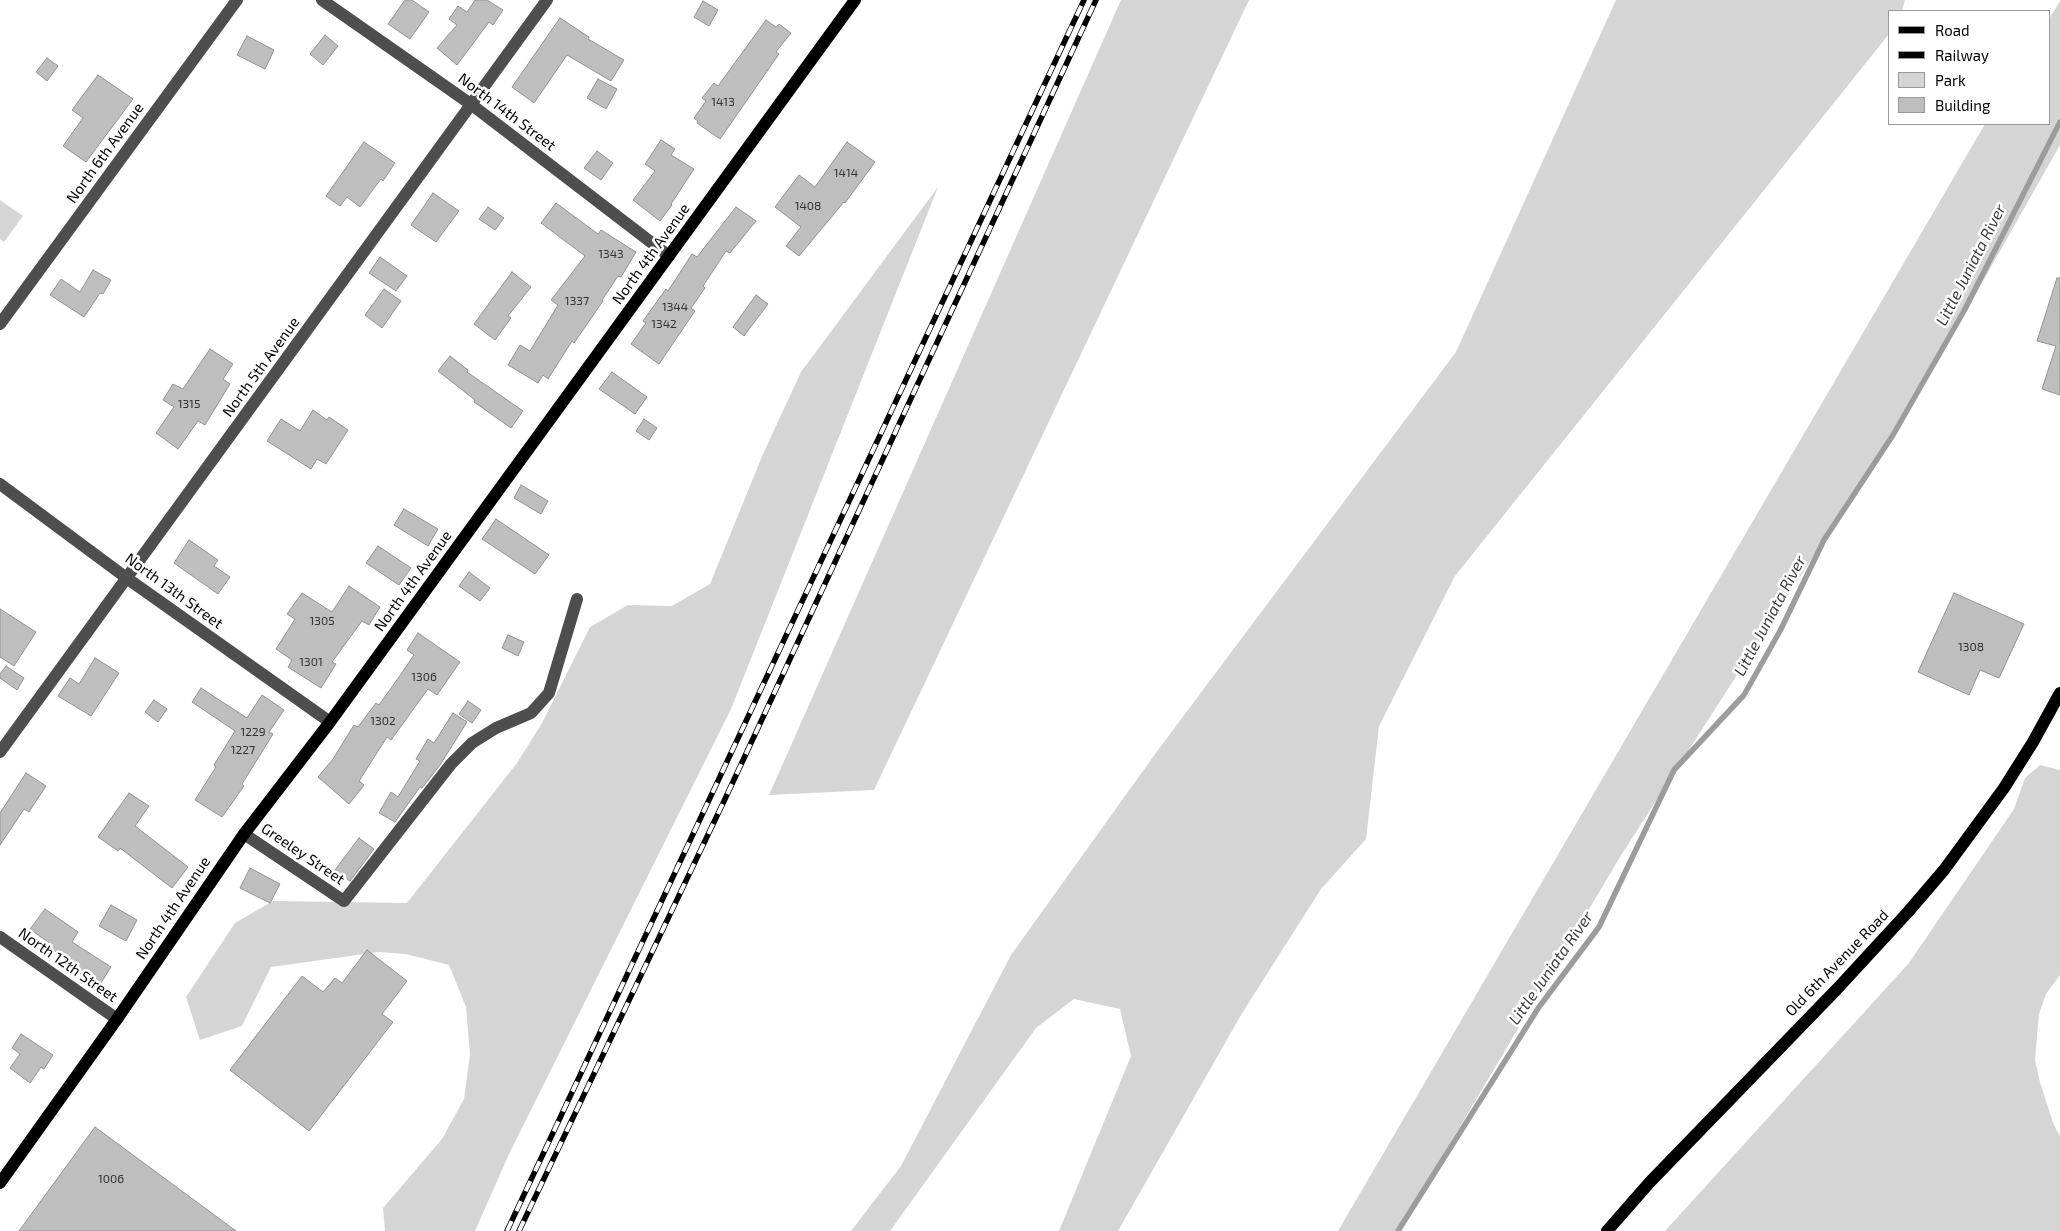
<!DOCTYPE html>
<html>
<head>
<meta charset="utf-8">
<style>
	body { margin:0 }
	#map { position:relative; width:2060px; height:1231px; overflow:hidden; background:#fff; font-family:"Exo 2",sans-serif }
	canvas { display:block }
	.legend { position:absolute; left:1888px; top:10px; width:162px; height:115px; box-sizing:border-box; background:#fff; border:1px solid #999; margin:0; padding:6px 9px; list-style:none; font-size:15px; color:#000 }
	.legend li { display:flex; align-items:center; gap:10px; height:25px }
	.legend b { width:25px; border:1px solid #999 }
</style>
</head>
<body>
<div id="map">
<canvas width="2060" height="1231"></canvas>
<ul class="legend">
<li><b style="height:6px;background:#000"></b>Road</li>
<li><b style="height:6px;background:#000"></b>Railway</li>
<li><b style="height:14px;background:#d5d5d5"></b>Park</li>
<li><b style="height:14px;background:#bebebe"></b>Building</li>
</ul>
</div>
<script>
const context = document.querySelector('canvas').getContext('2d');
context.lineJoin = 'round';
function paint(path, color) {
  context.fillStyle = color;
  context.fill(path, 'evenodd');
}
function shape(rows) {
  const path = new Path2D();
  for (const r of rows) {
    path.moveTo(r[0], r[1]);
    for (let i = 2; i < r.length; i += 2) path.lineTo(r[i], r[i + 1]);
  }
  return path;
}
function stroke(path, color, width, dash) {
  context.strokeStyle = color;
  context.lineWidth = width;
  context.lineCap = dash ? 'butt' : 'round';
  context.setLineDash(dash || []);
  context.stroke(path);
}
function label(font, color, halo, rows, align = 'center') {
  context.font = font + ' "Exo 2",sans-serif';
  context.lineWidth = 5;
  context.setLineDash([]);
  context.textBaseline = 'middle';
  context.strokeStyle = halo;
  context.fillStyle = color;
  for (const [text, x, y, turn = 0] of rows) {
    context.save();
    context.translate(x, y);
    context.rotate((+turn || 0) * Math.PI / 180);
    context.textAlign = isNaN(turn) ? turn : align;
    if (halo) context.strokeText(text, 0, 0);
    context.fillText(text, 0, 0);
    context.restore();
  }
}
paint(shape([
	[1121,0,1249,0,874,790,769,795],
	[1616,0,1905,0,1902,11,1889,11,1889,34,1455,576,1379,726,1366,839,1321,889,1272,966,1241,1015,1118,1231,1059,1231,1131,1056,1120,1009,1074,999,1036,1028,890,1231,851,1231,901,1166,1011,955,1158,750,1456,352],
	[2060,1,2060,145,1931,373,1620,857,1398,1231,1338,1231,1985,124,2049,124,2049,19],
	[938,187,731,709,509,1154,475,1231,385,1231,383,1208,442,1139,464,1099,470,1054,466,1007,449,965,406,954,379,952,271,967,242,1026,200,1040,186,997,235,923,273,901,407,903,517,763,542,723,590,627,628,605,672,606,710,584,763,454,801,372],
	[0,200,23,216,4,242,0,239],
	[2040,765,2060,770,2060,975,2046,994,2039,1014,2035,1060,2040,1082,2053,1123,2060,1136,2060,1231,1665,1231,1909,963,2014,809,2025,778]
]), '#d5d5d5');
stroke(shape([
	[1398,1231,1539,1007,1599,927,1674,770,1744,695,1780,631,1824,540,1893,435,1964,311,2060,122]
]), '#9c9c9c', 5.5);
const building = shape([
	[405,0,412,0,429,12,410,39,388,24,405,0],
	[475,0,487,0,503,10,493,25,489,22,457,65,437,48,457,25,449,19,458,6,467,12,475,0],
	[703,1,718,10,709,26,694,17,703,1],
	[560,18,589,37,588,39,624,60,611,81,567,55,534,103,512,87,560,18],
	[766,20,776,27,779,24,791,33,776,52,779,54,720,139,697,123,698,121,694,118,706,101,702,98,714,83,718,86,766,20],
	[325,35,338,46,323,65,310,54,325,35],
	[247,36,274,50,265,69,237,55,247,36],
	[47,58,58,66,47,81,36,72,47,58],
	[98,75,133,99,86,162,63,146,83,118,72,110,98,75],
	[598,79,617,89,606,109,587,98,598,79],
	[661,140,675,149,671,155,694,169,671,204,672,205,660,221,633,200,655,171,645,164,661,140],
	[364,142,395,163,383,181,381,179,360,207,347,197,340,206,326,196,364,142],
	[847,142,875,162,845,203,844,202,799,256,786,246,801,227,775,207,799,175,815,187,847,142],
	[597,151,613,163,601,180,584,168,597,151],
	[433,193,459,211,436,242,411,225,433,193],
	[556,203,598,234,601,230,636,252,621,277,618,276,602,300,603,301,574,343,572,341,548,379,543,375,538,383,508,365,520,345,530,351,558,305,551,300,585,256,541,223,556,203],
	[488,207,504,218,495,230,479,219,488,207],
	[736,207,756,221,730,253,726,251,703,286,705,288,691,308,695,311,659,364,631,344,646,323,643,321,666,289,668,291,692,254,697,257,736,207],
	[380,257,407,276,396,291,369,273,380,257],
	[93,270,111,280,103,294,100,293,84,317,50,295,61,279,80,292,93,270],
	[512,272,531,287,508,316,511,318,495,340,474,324,512,272],
	[2057,278,2060,278,2060,395,2042,389,2056,346,2037,341,2057,278],
	[384,289,401,301,382,328,365,315,384,289],
	[756,295,768,304,744,336,733,327,756,295],
	[210,349,233,364,223,379,230,384,205,425,198,421,178,449,156,433,174,407,163,400,173,384,183,389,210,349],
	[450,356,468,370,467,372,523,411,511,428,474,402,475,400,438,371,450,356],
	[612,372,647,397,635,414,599,389,612,372],
	[313,410,327,420,329,417,348,430,326,464,317,459,311,469,267,441,281,419,300,431,313,410],
	[644,419,657,428,649,440,636,431,644,419],
	[521,485,548,501,541,514,514,498,521,485],
	[404,509,438,529,428,546,394,525,404,509],
	[496,519,549,555,535,574,482,539,496,519],
	[189,540,218,560,214,566,230,577,218,594,174,563,189,540],
	[378,546,411,568,399,585,366,563,378,546],
	[469,572,490,588,480,601,459,586,469,572],
	[349,586,380,607,369,625,362,621,332,662,336,664,321,688,288,667,292,660,276,649,295,619,287,614,302,593,332,612,349,586],
	[1954,593,2024,624,1999,678,1980,670,1969,695,1918,672,1954,593],
	[0,609,36,632,14,666,0,657,0,609],
	[418,633,460,662,437,695,428,689,391,740,387,737,359,781,364,785,349,804,318,777,333,759,354,725,358,727,376,703,379,705,399,677,414,655,407,650,418,633],
	[508,635,524,642,518,656,502,648,508,635],
	[95,658,119,673,91,716,58,696,70,678,79,684,95,658],
	[6,666,24,678,17,690,0,678,0,674,6,666],
	[201,688,247,718,262,695,284,710,269,732,273,734,242,784,244,786,222,817,195,800,216,767,214,765,235,731,192,702,201,688],
	[154,700,167,709,158,722,145,712,154,700],
	[468,701,481,710,472,723,459,714,468,701],
	[453,713,467,722,440,765,422,788,420,787,395,822,379,813,391,792,398,797,420,761,416,759,428,739,434,743,453,713],
	[26,773,46,786,29,812,24,809,0,845,0,813,26,773],
	[129,793,149,806,135,826,188,867,172,888,120,848,118,851,98,837,129,793],
	[359,838,374,849,350,881,335,870,359,838],
	[250,868,280,884,270,903,240,888,250,868],
	[111,905,137,920,126,941,99,926,111,905],
	[45,909,78,932,72,942,111,967,99,986,70,967,73,962,50,948,52,945,30,929,45,909],
	[367,950,407,981,382,1014,393,1022,309,1131,230,1070,302,976,323,992,335,978,342,983,367,950],
	[21,1034,53,1055,44,1069,41,1067,30,1083,10,1068,20,1054,12,1048,21,1034],
	[95,1127,236,1231,19,1231,95,1127]
]);
paint(building, '#bebebe');
stroke(building, '#929292', 1);
stroke(shape([
	[322,0,472,105,669,256],
	[0,324,237,0],
	[0,484,128,579,330,722],
	[0,752,547,0],
	[244,834,344,901,451,764,472,743,496,728,531,713,549,693,577,599],
	[0,937,117,1019]
]), '#4e4e4e', 12);
stroke(shape([
	[0,1183,117,1019,244,834,330,722,855,0],
	[1607,1231,1650,1182,1837,989,1908,912,1944,870,2004,788,2033,742,2060,693]
]), '#000', 12);
const rail = shape([
	[507,1231,1084,0],
	[519,1231,725,799,1096,0]
]);
stroke(rail, '#000', 5.5);
stroke(rail, '#fff', 4, [11]);
label('12px', '#303030', null, [
	["1413",723,102],
	["1414",846,173],
	["1408",808,206],
	["1343",611,254],
	["1337",577,301],
	["1344",675,307],
	["1342",664,324],
	["1315",189,404],
	["1305",322,621],
	["1308",1971,647],
	["1301",311,662],
	["1306",424,677],
	["1302",383,721],
	["1229",253,732],
	["1227",243,750],
	["1006",111,1179]
]);
label('15px', '#000', '#fff', [
	["North 14th Street",507,112,37],
	["North 6th Avenue",105,153,-54],
	["North 4th Avenue",651,254,-54],
	["North 5th Avenue",261,367,-54],
	["North 4th Avenue",413,581,-54],
	["North 13th Street",174,591,36],
	["Greeley Street",303,854,34],
	["North 4th Avenue",173,908,-56],
	["Old 6th Avenue Road",1837,963,-46],
	["North 12th Street",68,965,35]
]);
label('italic 16px', '#3d3d3d', '#fff', [
	["Little Juniata River",1971,265,-63],
	["Little Juniata River",1770,616,-62],
	["Little Juniata River",1551,968,-55]
]);
</script>
</body>
</html>
